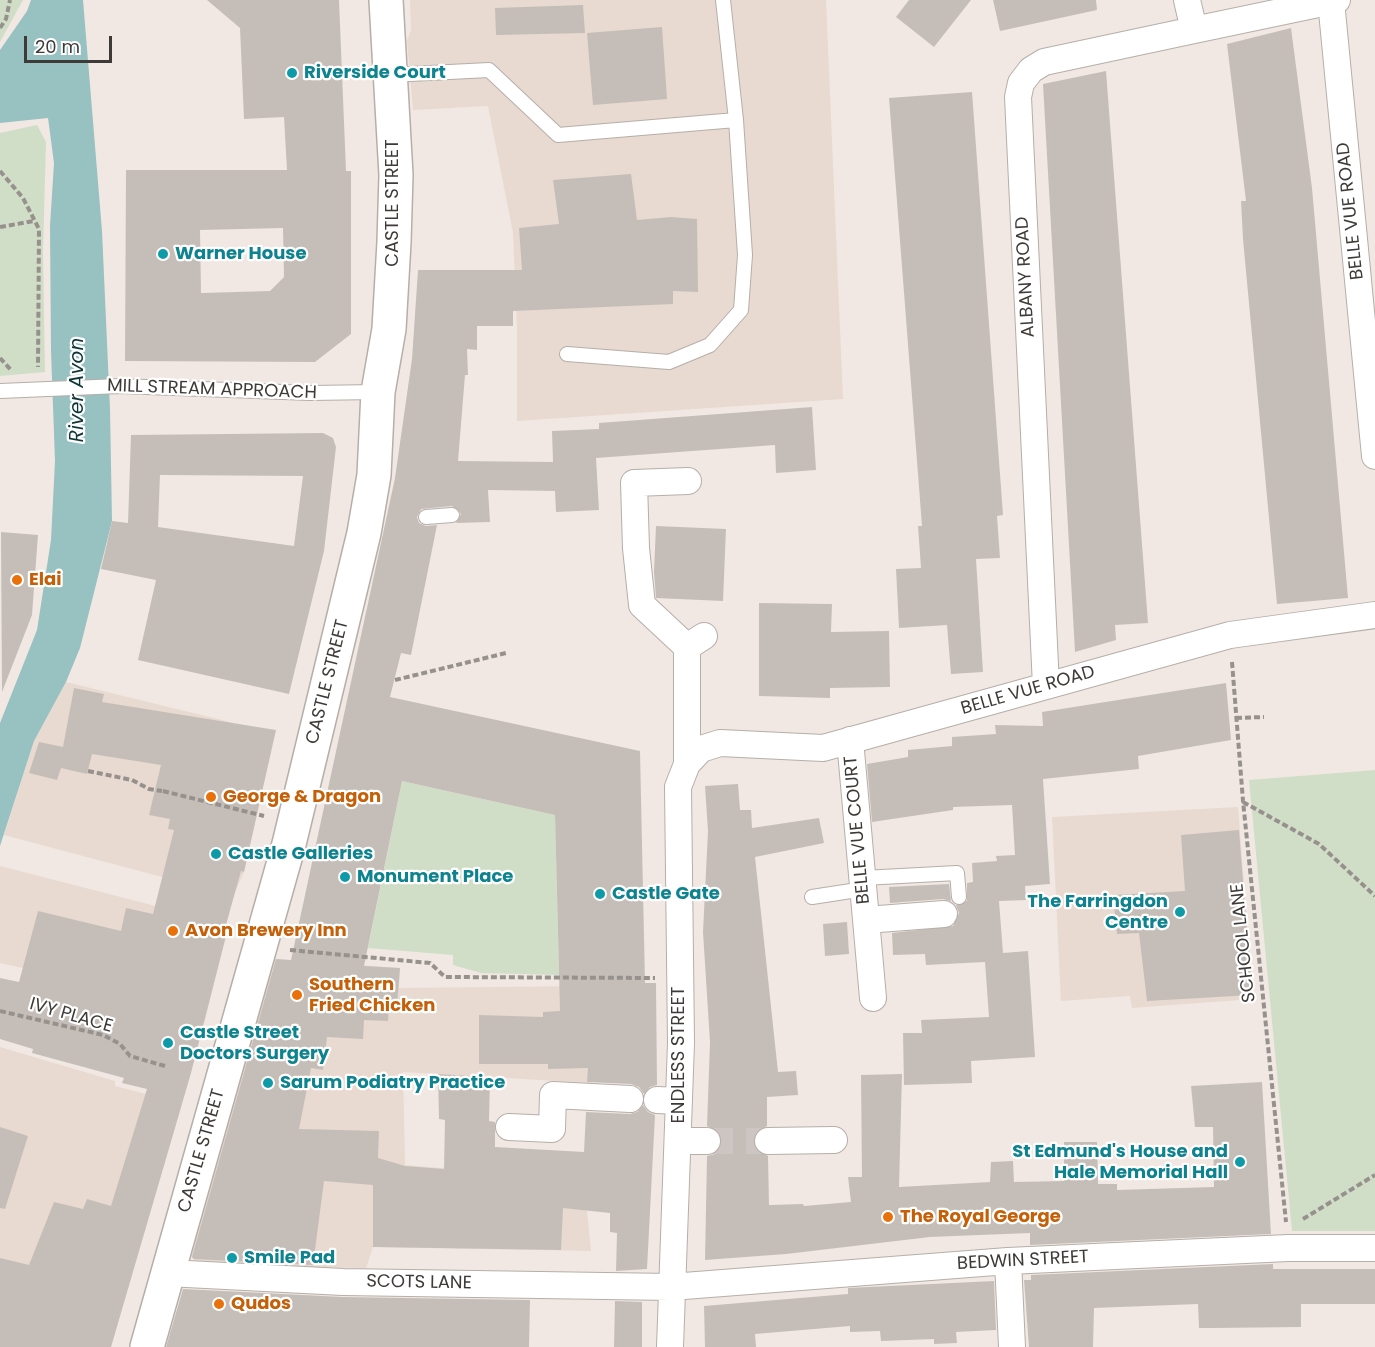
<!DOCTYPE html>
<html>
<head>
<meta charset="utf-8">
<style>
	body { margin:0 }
	#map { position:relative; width:1375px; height:1347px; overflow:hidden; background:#f1e8e3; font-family:Poppins,sans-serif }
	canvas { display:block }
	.scale { position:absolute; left:24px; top:36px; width:88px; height:27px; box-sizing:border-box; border:3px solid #3d3a37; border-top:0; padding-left:8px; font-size:18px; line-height:21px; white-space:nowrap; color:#3d3a37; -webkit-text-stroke:4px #fff; paint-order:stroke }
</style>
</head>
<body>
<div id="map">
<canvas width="1375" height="1347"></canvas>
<div class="scale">20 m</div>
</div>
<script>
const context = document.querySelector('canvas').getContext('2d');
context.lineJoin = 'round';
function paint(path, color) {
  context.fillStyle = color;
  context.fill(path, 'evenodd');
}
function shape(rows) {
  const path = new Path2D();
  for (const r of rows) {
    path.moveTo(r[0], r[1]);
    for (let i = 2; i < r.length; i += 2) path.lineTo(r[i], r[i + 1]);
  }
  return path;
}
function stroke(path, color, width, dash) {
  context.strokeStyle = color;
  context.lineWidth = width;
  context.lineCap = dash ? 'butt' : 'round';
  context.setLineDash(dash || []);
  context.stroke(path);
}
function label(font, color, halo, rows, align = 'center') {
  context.font = font + ' Poppins,sans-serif';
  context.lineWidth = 4.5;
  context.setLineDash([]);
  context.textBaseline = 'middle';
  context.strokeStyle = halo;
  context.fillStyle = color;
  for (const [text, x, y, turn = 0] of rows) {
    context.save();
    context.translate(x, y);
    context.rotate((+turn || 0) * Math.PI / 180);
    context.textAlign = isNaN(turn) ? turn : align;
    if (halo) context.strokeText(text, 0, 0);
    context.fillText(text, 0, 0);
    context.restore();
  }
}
paint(shape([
	[410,0,826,0,843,399,517,421,517,328,513,233,488,106,413,110,407,41,411,30],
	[66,682,275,733,244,872,236,890,192,880,162,877,4,835,34,741],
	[1238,807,1253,999,1132,1008,1130,996,1061,1001,1052,817],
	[0,866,179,912,202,926,227,932,204,1024,96,984,0,963],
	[273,959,400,968,399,988,588,986,591,1083,403,1072,405,1165,514,1174,587,1211,591,1251,373,1247,366,1268,197,1265,188,1251,204,1206],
	[0,1047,115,1081,115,1086,182,1103,111,1347,0,1347]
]), '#e8dad0');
paint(shape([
	[0,0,23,0,0,42],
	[37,125,46,142,43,252,45,372,0,376,0,133],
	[1375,770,1375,1231,1292,1231,1249,780],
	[402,781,555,815,559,975,481,973,453,965,453,955,368,948]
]), '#d0dec7');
paint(shape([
	[31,0,83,0,102,231,110,409,112,521,80,648,66,682,34,741,0,846,0,723,37,630,51,540,55,461,51,351,50,226,54,163,48,118,0,123,0,50,27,11]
]), '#98c1c1');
paint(shape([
	[207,0,339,0,346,171,351,171,351,334,315,362,125,361,126,170,287,170,284,117,244,119,240,28],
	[283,228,284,277,270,291,201,293,200,230],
	[909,0,971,0,934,47,896,17],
	[993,0,1096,0,1097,10,1000,31],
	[583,5,585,33,496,35,495,8],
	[662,27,667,99,593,105,587,33],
	[1291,28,1312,188,1348,598,1277,604,1243,239,1241,201,1246,201,1227,44],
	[1106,71,1148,623,1115,625,1116,640,1075,652,1043,84],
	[972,92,1003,515,997,516,1000,558,976,559,983,672,951,674,947,625,899,628,896,569,921,568,918,526,922,526,889,98],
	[631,174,637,220,671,217,697,219,698,292,673,291,673,304,513,311,513,326,477,326,477,350,467,349,468,375,465,375,458,461,553,462,552,431,599,429,599,423,812,407,816,470,776,473,775,445,596,458,599,510,556,512,555,491,488,490,490,522,456,523,461,514,452,506,421,509,417,517,419,523,426,526,437,525,411,655,401,653,390,697,640,751,645,983,656,983,657,1085,650,1087,644,1094,639,1087,631,1084,587,1082,588,1068,548,1069,548,1064,479,1064,479,1015,543,1017,543,1012,560,1011,555,815,402,781,364,966,400,968,397,1005,389,1005,388,1021,364,1020,363,1039,327,1037,323,1070,311,1068,299,1129,379,1131,378,1158,405,1166,444,1169,445,1120,439,1119,438,1074,490,1077,489,1121,495,1122,495,1147,584,1152,586,1112,630,1114,637,1112,643,1105,648,1112,655,1115,647,1269,616,1271,617,1233,610,1232,610,1213,563,1208,561,1250,373,1247,373,1185,324,1181,313,1265,194,1259,192,1257,276,959,291,960,395,478,412,359,418,270,522,270,519,228,559,224,553,180],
	[323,433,333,438,336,447,324,551,289,694,138,660,156,580,101,569,112,521,128,523,131,435],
	[160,475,303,476,294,546,158,527],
	[656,526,726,529,723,601,656,598,654,572],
	[1,532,38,535,32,615,2,692],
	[759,603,832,604,831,632,889,631,890,687,830,688,830,698,759,696],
	[1226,683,1231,740,1138,756,1139,769,1043,779,1050,884,1025,886,1026,900,999,901,1003,953,1028,951,1035,1057,971,1061,972,1083,904,1085,903,1033,922,1033,921,1020,989,1017,985,962,926,965,925,954,893,955,892,933,953,926,959,913,956,905,967,901,967,883,973,882,972,863,997,861,996,856,1015,855,1012,805,953,807,953,810,872,822,867,764,908,757,908,750,952,746,952,737,996,734,995,725,1043,726,1042,712],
	[74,688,104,694,102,702,276,730,244,872,241,871,224,932,227,932,191,1073,111,1347,0,1347,0,1258,29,1265,54,1202,83,1209,87,1199,111,1206,147,1089,122,1083,124,1078,32,1053,33,1049,0,1039,0,978,19,982,38,911,121,931,126,908,153,914,174,830,168,829,170,819,149,815,161,765,92,754,87,774,61,768,57,780,29,773,39,742,63,747],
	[738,784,740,810,751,810,752,828,819,818,824,843,755,857,778,1072,796,1071,798,1095,767,1097,767,1126,755,1134,755,1148,768,1156,769,1205,803,1204,804,1206,851,1202,848,1177,862,1177,861,1075,902,1074,899,1187,990,1182,991,1162,1013,1161,1014,1182,1064,1181,1064,1142,1097,1142,1098,1184,1117,1184,1117,1190,1214,1187,1213,1127,1195,1127,1191,1086,1262,1082,1271,1234,1030,1245,1030,1233,930,1237,786,1254,705,1260,707,1156,715,1154,722,1142,720,1133,707,1126,710,1042,703,932,708,831,705,786],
	[1239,830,1252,995,1147,1001,1139,933,1117,934,1113,895,1185,891,1181,835],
	[949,884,951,901,943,899,890,903,889,887],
	[847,922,849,954,825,956,823,924],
	[0,1127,28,1136,5,1209,0,1208],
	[1273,1264,1273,1269,1375,1269,1375,1304,1301,1304,1301,1327,1214,1328,1199,1328,1198,1304,1094,1308,1093,1347,1029,1347,1024,1280,1031,1280,1031,1275],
	[994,1281,996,1330,956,1332,957,1343,934,1344,934,1339,881,1341,880,1331,850,1332,850,1326,755,1334,756,1347,705,1347,704,1306,848,1294,848,1288],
	[183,1289,343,1297,530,1300,529,1347,166,1347],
	[615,1301,642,1302,642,1347,614,1347]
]), '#c5beb8');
stroke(shape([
	[707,1141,768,1141]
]), '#cdc5c1', 26, [26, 13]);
const lane = shape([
	[390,75,489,70,558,135,736,120,723,0],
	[567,354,669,362,710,345,741,310,745,255,736,120],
	[0,391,120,386,310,393,378,392],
	[426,517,452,515],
	[863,878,957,873,959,897],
	[812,897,864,889]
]);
const street = shape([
	[1331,1,1375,456],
	[1194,30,1337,0],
	[687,647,642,605,636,548,634,483,688,481],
	[1046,686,1018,97,1021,83,1031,70,1044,62,1194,30,1187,0],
	[850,740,873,998],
	[687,764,701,749,720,743,823,748,1230,635,1375,615],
	[866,920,944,914],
	[657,1100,679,1101],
	[509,1127,552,1129,553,1095,630,1099],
	[678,1141,707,1141],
	[768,1141,834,1140],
	[1008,1261,1012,1347],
	[167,1273,343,1282,671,1287,1008,1261,1288,1248,1375,1248],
	[670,1347,681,1043,678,787,687,764,687,647,704,636]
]);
const secondary = shape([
	[147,1347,289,844,364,533,374,475,378,392,389,329,394,242,396,175,386,0]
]);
stroke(lane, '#b6aea9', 16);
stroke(street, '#b6aea9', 28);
stroke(secondary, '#b6aea9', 36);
stroke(shape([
	[0,28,6,19,10,0],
	[0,171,23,198,39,229,38,367],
	[0,227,34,221],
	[0,358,11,370],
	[1232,662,1243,801,1286,1222],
	[395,680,506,653],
	[1236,718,1264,717],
	[88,771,132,780,149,789,162,791],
	[163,791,264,816],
	[1243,802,1319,844,1375,896],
	[290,950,430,963,445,977,655,978],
	[0,1011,103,1035,120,1044,130,1056,165,1066],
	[1303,1219,1375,1175]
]), '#97918d', 4, [6, 3]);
stroke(lane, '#fff', 14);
stroke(street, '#fff', 26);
stroke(secondary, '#fff', 33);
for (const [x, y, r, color] of [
	[292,73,6,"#0f9aa8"],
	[163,254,6,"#0f9aa8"],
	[17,580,6,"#e8710a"],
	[211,797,6,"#e8710a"],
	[216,854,6,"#0f9aa8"],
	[345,877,6,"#0f9aa8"],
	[600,894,6,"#0f9aa8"],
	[1180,912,6,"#0f9aa8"],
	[173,931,6,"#e8710a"],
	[297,995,6,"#e8710a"],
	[168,1043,6,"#0f9aa8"],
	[268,1083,6,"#0f9aa8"],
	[1240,1162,6,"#0f9aa8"],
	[888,1217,6,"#e8710a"],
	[232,1258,6,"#0f9aa8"],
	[219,1304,6,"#e8710a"]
]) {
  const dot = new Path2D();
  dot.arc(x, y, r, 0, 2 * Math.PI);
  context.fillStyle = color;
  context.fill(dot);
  stroke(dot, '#fff', 2);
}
label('bold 18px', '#0d838f', '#fff', [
	["Riverside Court",304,73],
	["Warner House",175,254],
	["Castle Galleries",228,854],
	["Monument Place",357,877],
	["Castle Gate",612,894],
	["The Farringdon",1168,902,"right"],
	["Centre",1168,923,"right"],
	["Castle Street",180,1033],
	["Doctors Surgery",180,1054],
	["Sarum Podiatry Practice",280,1083],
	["St Edmund's House and",1228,1152,"right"],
	["Hale Memorial Hall",1228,1173,"right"],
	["Smile Pad",244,1258]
], 'left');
label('18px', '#3d3a37', '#fff', [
	["CASTLE STREET",393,203,-90],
	["BELLE VUE ROAD",1351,211,-96],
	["ALBANY ROAD",1026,277,-93],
	["MILL STREAM APPROACH",212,390,2],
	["CASTLE STREET",328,682,-76],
	["BELLE VUE ROAD",1028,691,-16],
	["BELLE VUE COURT",858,830,-95],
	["SCHOOL LANE",1244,943,-96],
	["IVY PLACE",71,1016,16],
	["ENDLESS STREET",679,1055,-90],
	["CASTLE STREET",202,1151,-74],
	["BEDWIN STREET",1023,1261,-3],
	["SCOTS LANE",419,1283,1]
]);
label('bold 18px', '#c56008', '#fff', [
	["Elai",29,580],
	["George & Dragon",223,797],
	["Avon Brewery Inn",185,931],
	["Southern",309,985],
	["Fried Chicken",309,1006],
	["The Royal George",900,1217],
	["Qudos",231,1304]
], 'left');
label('italic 20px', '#0e3637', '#fff', [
	["River Avon",78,390,-90]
]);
</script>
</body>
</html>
